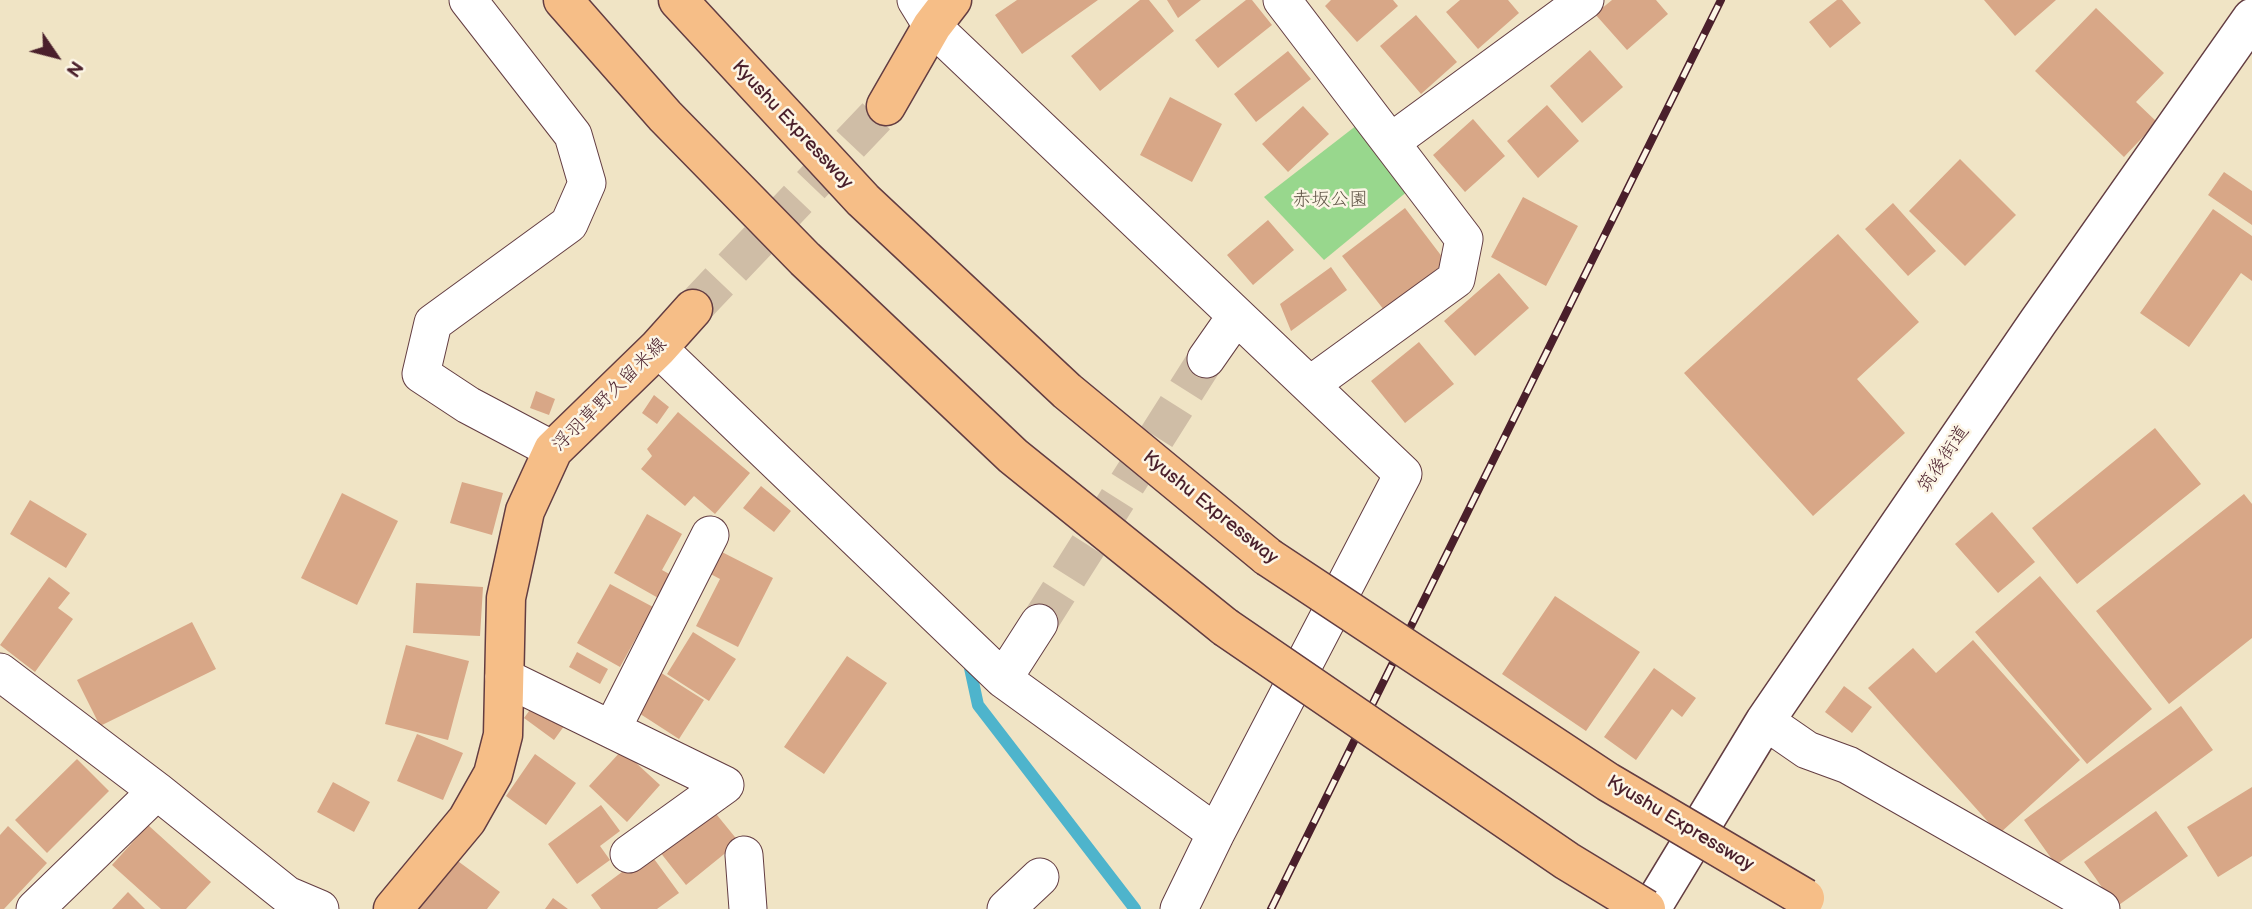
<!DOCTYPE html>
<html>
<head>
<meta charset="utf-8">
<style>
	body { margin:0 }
	#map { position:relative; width:2252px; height:909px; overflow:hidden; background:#f0e4c5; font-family:"Balsamiq Sans",sans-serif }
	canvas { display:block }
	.north { position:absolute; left:21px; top:21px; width:70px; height:70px; -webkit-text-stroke:5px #fcf5e5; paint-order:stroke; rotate:125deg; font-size:19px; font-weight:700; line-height:28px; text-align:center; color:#4a1f2b }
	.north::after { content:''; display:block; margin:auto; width:24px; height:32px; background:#4a1f2b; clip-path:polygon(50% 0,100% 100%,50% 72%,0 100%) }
</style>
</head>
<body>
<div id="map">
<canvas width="2252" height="909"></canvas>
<div class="north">N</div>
</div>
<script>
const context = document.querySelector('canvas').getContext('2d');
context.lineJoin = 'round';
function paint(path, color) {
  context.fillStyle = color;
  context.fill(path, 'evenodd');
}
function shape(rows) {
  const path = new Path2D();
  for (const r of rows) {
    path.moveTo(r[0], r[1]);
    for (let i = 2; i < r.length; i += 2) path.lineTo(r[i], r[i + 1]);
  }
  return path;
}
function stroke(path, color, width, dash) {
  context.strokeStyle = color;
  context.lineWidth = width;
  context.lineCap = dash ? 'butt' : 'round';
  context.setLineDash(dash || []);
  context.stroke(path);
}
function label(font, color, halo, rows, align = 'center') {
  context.font = font + ' "Balsamiq Sans","Klee One",sans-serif';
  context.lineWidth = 5;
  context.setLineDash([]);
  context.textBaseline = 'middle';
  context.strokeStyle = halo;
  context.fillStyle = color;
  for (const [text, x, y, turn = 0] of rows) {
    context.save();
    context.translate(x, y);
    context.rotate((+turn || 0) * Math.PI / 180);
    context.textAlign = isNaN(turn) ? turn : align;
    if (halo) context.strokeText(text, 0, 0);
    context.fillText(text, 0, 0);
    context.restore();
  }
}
paint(shape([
	[1370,115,1420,181,1324,260,1264,197]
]), '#98d78d');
stroke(shape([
	[970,668,978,705,1135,909]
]), '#4eb4cc', 12);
paint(shape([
	[1017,0,1098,0,1022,54,995,15],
	[1140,0,1149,0,1174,31,1100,91,1071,56],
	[1167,0,1201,0,1178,18],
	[1246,0,1252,0,1272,25,1218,68,1195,40],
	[1331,0,1393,0,1398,6,1357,42,1325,6],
	[1460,0,1508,0,1519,13,1478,49,1446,12],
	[1612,0,1656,0,1668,14,1627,50,1595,14],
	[1837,0,1842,0,1861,23,1830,48,1809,22],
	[1984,0,2056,0,2015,36],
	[2096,8,2164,73,2136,102,2157,122,2124,157,2035,71],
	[1416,15,1457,62,1421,94,1380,46],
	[1590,50,1623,87,1582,123,1550,86],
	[1288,51,1311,79,1256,122,1234,94],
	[1170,97,1222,124,1192,182,1140,155],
	[1547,105,1579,141,1538,178,1507,141],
	[1303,106,1329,134,1288,172,1262,144],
	[1473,119,1505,156,1465,192,1433,155],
	[1960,159,2016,215,1965,266,1909,211],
	[2224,172,2252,191,2252,225,2208,195],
	[1523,197,1578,226,1546,286,1491,257],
	[1893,203,1936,251,1908,276,1865,229],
	[1405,208,1446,262,1384,310,1342,256],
	[2213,209,2252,236,2252,281,2241,273,2189,347,2140,313],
	[1268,220,1294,250,1253,285,1227,255],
	[1838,234,1919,322,1857,379,1905,433,1813,516,1684,373],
	[1331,267,1347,290,1291,331,1280,304],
	[1499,273,1529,308,1475,356,1444,321],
	[1419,342,1454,384,1405,423,1371,381],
	[536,391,555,399,549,415,530,408],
	[654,395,669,407,657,424,642,413],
	[678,412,750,473,715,514,694,496,685,506,641,469,652,456,647,449],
	[2155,428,2201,484,2077,584,2032,528],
	[462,482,503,493,492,535,450,523],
	[761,486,791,511,774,532,743,508],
	[342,493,398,521,357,605,301,578],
	[2244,494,2252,504,2252,638,2169,704,2096,611],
	[30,500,87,534,66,568,10,534],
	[1992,512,2035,562,1998,593,1955,544],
	[647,514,682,534,662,570,673,576,660,599,614,573],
	[716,549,773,578,738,647,696,626,720,579,705,571],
	[2040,576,2152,709,2087,764,1975,632],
	[49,577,70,593,58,608,73,619,35,672,0,645],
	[416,583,483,587,480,636,413,633],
	[610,584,653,607,620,667,577,643],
	[1555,596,1640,652,1586,731,1502,674],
	[192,622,216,669,100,726,77,680],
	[693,632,736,659,709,701,667,674],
	[1973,640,2080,760,1999,834,1868,688,1913,648,1936,673],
	[406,645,469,661,448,740,385,724],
	[577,652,608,669,600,684,569,667],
	[847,656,887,683,824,774,784,747],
	[1654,668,1696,698,1682,717,1672,709,1636,760,1604,737],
	[655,669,704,700,679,739,631,708],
	[1844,686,1872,707,1852,733,1825,712],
	[537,700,567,722,554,740,524,718],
	[2181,706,2213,750,2056,865,2024,820],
	[417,734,463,753,443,800,397,781],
	[622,750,660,785,627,822,589,786],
	[535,754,576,783,546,825,506,796],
	[77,759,109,791,47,853,15,820],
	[333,782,370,802,354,832,317,812],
	[2252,787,2252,856,2218,877,2187,827],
	[708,804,739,842,686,885,656,847],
	[601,805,620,831,600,846,610,860,577,884,548,844],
	[2156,811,2188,856,2116,907,2084,862],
	[148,825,211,882,186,909,161,909,112,865],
	[8,826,47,863,4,909,0,909,0,835],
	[649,852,679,893,657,909,601,909,591,895],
	[455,859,500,892,487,909,418,909],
	[128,892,145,909,112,909],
	[553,898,568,909,545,909]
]), '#d8a787');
stroke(shape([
	[1039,623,1206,359]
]), '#cfbda6', 37, [37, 18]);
stroke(shape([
	[693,309,886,106]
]), '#cfbda6', 38, [38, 19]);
const minor = shape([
	[468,0,573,135,587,183,569,224,433,323,421,374,468,405,553,450],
	[916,0,932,26,1403,474,1216,833,1179,909],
	[1282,0,1464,239,1456,279,1310,385],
	[1391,142,1585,0],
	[658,348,1003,679,1216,833],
	[1206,359,1236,316],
	[0,672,157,791],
	[504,677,725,785,629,854],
	[1003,679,1039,623],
	[1765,721,1807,750,1848,765,2101,909],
	[612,729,710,535],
	[744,855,748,909],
	[35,909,157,791,287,895,320,909],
	[1006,909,1040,877]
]);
const tertiary = shape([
	[1651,909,1765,721,2038,322,2252,18]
]);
const primary = shape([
	[886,106,932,26,952,0],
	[393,909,467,820,493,774,503,735,506,598,525,511,553,450,658,348,693,309]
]);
const motorway = shape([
	[563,0,665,116,805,259,1013,456,1225,627],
	[678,0,863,200,1067,391,1268,557]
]);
stroke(minor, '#633d42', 39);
stroke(tertiary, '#633d42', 41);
stroke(primary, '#633d42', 41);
stroke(motorway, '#633d42', 41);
stroke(minor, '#fff', 37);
stroke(tertiary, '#fff', 38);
stroke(primary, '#f6be87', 38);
stroke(motorway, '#f6be87', 38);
const rail = shape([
	[1271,909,1721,0]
]);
stroke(rail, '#4a1f2b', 8);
stroke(rail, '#fcf5e5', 5, [16]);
const motorwayBridge = shape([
	[1268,557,1608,782,1805,898],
	[1225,627,1567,861,1646,909]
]);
stroke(motorwayBridge, '#633d42', 41, []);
stroke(motorwayBridge, '#f6be87', 38);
label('19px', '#4a1f2b', '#fcf5e5', [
	["Kyushu Expressway",792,125,47],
	["浮羽草野久留米線",610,395,-45],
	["筑後街道",1944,459,-56],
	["Kyushu Expressway",1210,508,39],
	["Kyushu Expressway",1680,824,31]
]);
label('19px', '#615648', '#fcf5e5', [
	["赤坂公園",1330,200]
]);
</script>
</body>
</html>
